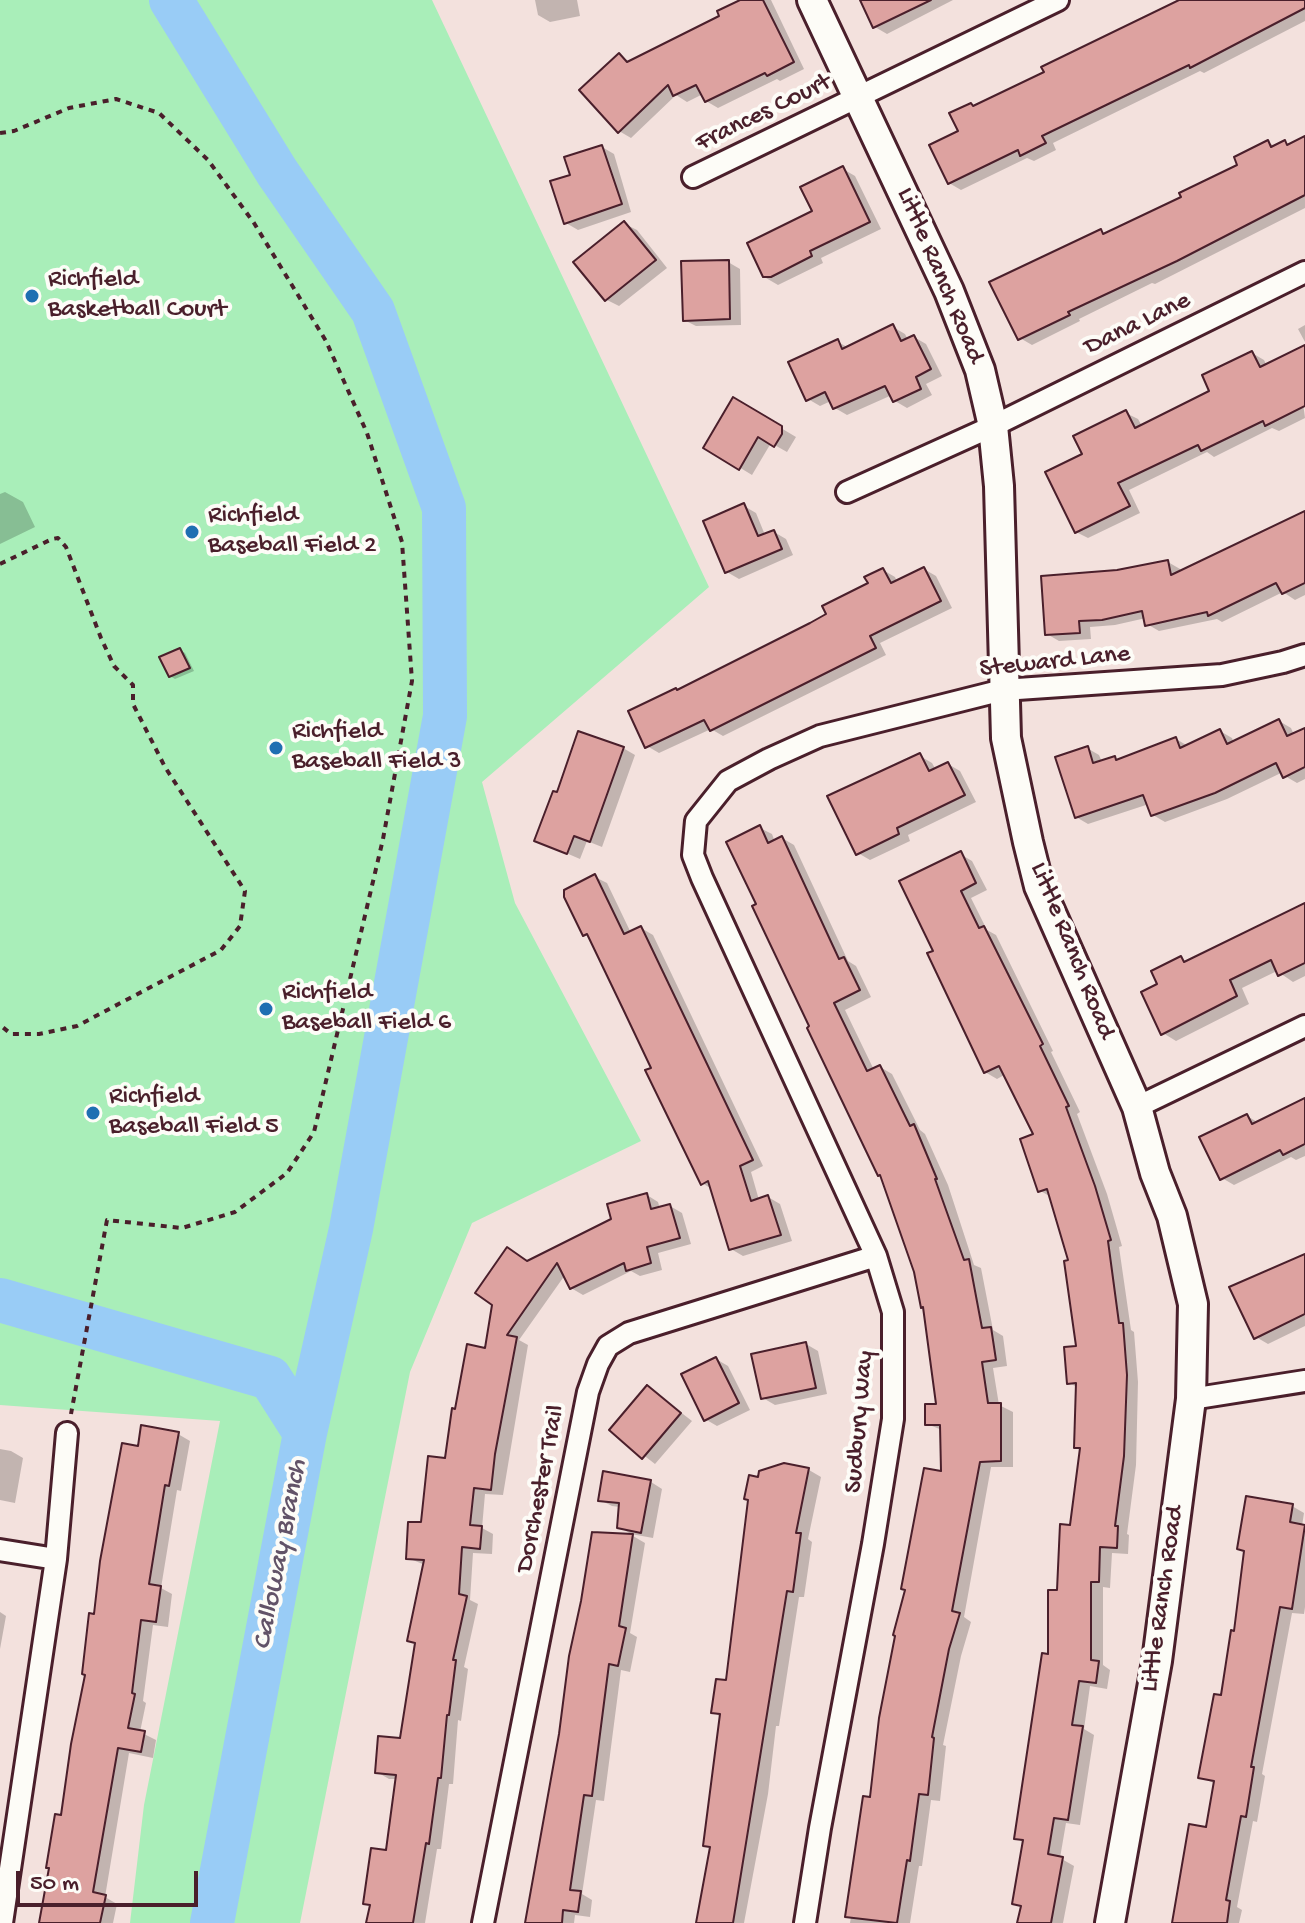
<!DOCTYPE html>
<html>
<head>
<meta charset="utf-8">
<style>
	body { margin:0 }
	#map { position:relative; width:1305px; height:1923px; overflow:hidden; background:#f3e1dd; font-family:"Gochi Hand",sans-serif }
	canvas { display:block }
	.scale { position:absolute; left:16px; top:1871px; width:182px; height:36px; box-sizing:border-box; border:4px solid #4a1f2b; border-top:0; padding-left:10px; font-size:24px; line-height:28px; white-space:nowrap; color:#4a1f2b; -webkit-text-stroke:6px #fdfcf7; paint-order:stroke }
</style>
</head>
<body>
<div id="map">
<canvas width="1305" height="1923"></canvas>
<div class="scale">50 m</div>
</div>
<script>
const context = document.querySelector('canvas').getContext('2d');
context.lineJoin = 'round';
function paint(path, color) {
  context.fillStyle = color;
  context.fill(path, 'evenodd');
}
function shape(rows) {
  const path = new Path2D();
  for (const r of rows) {
    path.moveTo(r[0], r[1]);
    for (let i = 2; i < r.length; i += 2) path.lineTo(r[i], r[i + 1]);
  }
  return path;
}
function stroke(path, color, width, dash) {
  context.strokeStyle = color;
  context.lineWidth = width;
  context.lineCap = dash ? 'butt' : 'round';
  context.setLineDash(dash || []);
  context.stroke(path);
}
function label(font, color, halo, rows, align = 'center') {
  context.font = font + ' "Gochi Hand",sans-serif';
  context.lineWidth = 8;
  context.setLineDash([]);
  context.textBaseline = 'middle';
  context.strokeStyle = halo;
  context.fillStyle = color;
  for (const [text, x, y, turn = 0] of rows) {
    context.save();
    context.translate(x, y);
    context.rotate((+turn || 0) * Math.PI / 180);
    context.textAlign = isNaN(turn) ? turn : align;
    if (halo) context.strokeText(text, 0, 0);
    context.fillText(text, 0, 0);
    context.restore();
  }
}
paint(shape([
	[0,0,432,0,709,587,482,782,515,903,641,1141,472,1223,410,1372,300,1923,130,1923,144,1805,220,1421,0,1405]
]), '#a9eeb9');
paint(shape([
	[535,0,577,0,580,16,550,22,538,15],
	[745,0,771,0,804,69,780,81,777,79,718,108,706,101,703,94,687,102,676,95,631,138,619,131,619,55,630,62,722,17],
	[862,0,953,0,887,34,875,27],
	[1183,0,1305,0,1305,21,1204,73,1200,71,1053,143,1056,150,1034,161,1027,158,961,190,949,183,961,132,974,107,1046,73],
	[1305,138,1305,208,1155,284,1152,283,1079,319,1080,321,1032,345,1020,338,1100,231,1107,235,1184,197,1240,166,1268,142,1276,147,1285,143,1290,146],
	[602,147,614,154,631,212,578,230,566,223,573,176],
	[843,169,855,176,881,229,821,258,823,263,778,285,766,278,750,244,814,212],
	[625,224,637,230,667,268,619,306,607,300],
	[728,262,740,269,741,325,696,326,684,320],
	[1305,325,1305,342,1298,329],
	[893,327,905,334,908,340,914,337,926,344,942,376,926,384,932,395,907,408,895,401,892,395,847,415,835,408,831,401,820,406,808,399,838,342,849,348],
	[1305,347,1305,402,1303,403,1305,418,1279,431,1272,428,1214,457,1207,452,1129,490,1140,513,1088,538,1076,532,1084,455,1126,413,1138,419,1142,426,1212,392,1252,353,1264,360,1267,366],
	[734,400,796,437,787,452,771,443,752,475,706,447],
	[5,492,23,502,35,527,0,544,0,494],
	[744,506,756,513,765,535,774,532,786,539,793,555,739,579,727,572],
	[1305,513,1305,595,1295,600,1283,592,1222,622,1217,619,1159,631,1147,624,1146,618,1115,625,1090,627,1091,639,1059,641,1047,634,1117,572,1168,562,1180,569,1180,572],
	[924,569,936,576,952,608,880,643,886,655,723,736,711,729,659,753,647,746,678,692,811,625,870,584,883,570,895,577,897,582],
	[180,650,185,653,194,671,175,679,170,676],
	[1279,721,1291,728,1294,735,1305,730,1305,779,1297,783,1285,776,1283,772,1227,799,1165,822,1153,815,1149,804,1088,824,1076,817,1087,748,1099,755,1102,762,1115,758,1120,761,1176,739,1188,746,1220,731,1232,738,1234,743],
	[623,748,635,755,602,847,587,841,580,859,536,840,558,795],
	[920,756,932,763,936,770,948,764,960,771,976,802,908,835,910,841,870,860,858,853],
	[760,828,772,834,775,842,782,838,794,845,848,961,856,966,871,997,845,1010,874,1070,880,1067,892,1074,920,1130,925,1134,948,1185,974,1265,981,1268,993,1330,1003,1336,1007,1366,993,1368,999,1405,1013,1412,1013,1467,991,1467,964,1617,971,1622,961,1656,943,1745,946,1746,940,1801,931,1800,922,1866,919,1866,910,1923,850,1923,872,1800,943,1473,942,1430,927,1424,938,1406,925,1308,915,1271,882,1176,812,1027,759,904],
	[960,854,972,861,987,890,971,898,987,930,996,935,1053,1051,1051,1052,1080,1112,1077,1114,1107,1194,1122,1246,1119,1247,1131,1330,1134,1332,1138,1382,1136,1465,1127,1534,1129,1535,1128,1554,1112,1553,1110,1588,1103,1587,1103,1665,1110,1670,1107,1689,1090,1686,1084,1729,1094,1735,1080,1825,1066,1823,1060,1858,1074,1866,1063,1923,1019,1923,1022,1908,1014,1903,1025,1843,1016,1838,1050,1656,1082,1450,1076,1447,1077,1387,1069,1383,1078,1347,1071,1262,1051,1197,1039,1190,1036,1135,1006,1074,997,1079,985,1072,936,952],
	[595,877,607,883,631,933,641,928,653,935,763,1166,751,1172,759,1200,768,1197,780,1204,792,1241,743,1256,731,1249,712,1189,702,1183,653,1069,591,938,584,934,563,892],
	[1305,905,1305,976,1293,982,1277,971,1242,988,1249,1004,1176,1041,1163,1033,1160,985,1181,959,1188,963],
	[1305,1100,1305,1156,1296,1160,1291,1157,1234,1185,1222,1178,1247,1116,1259,1123],
	[647,1195,658,1202,660,1209,670,1206,682,1213,691,1244,658,1253,662,1270,640,1276,631,1271,583,1295,571,1288,565,1275,519,1340,528,1345,503,1495,485,1494,482,1528,493,1534,492,1554,473,1553,470,1600,478,1604,464,1667,468,1669,461,1721,458,1720,453,1784,449,1784,441,1849,437,1849,425,1923,368,1923,371,1906,365,1903,388,1852,397,1779,389,1779,377,1772,401,1740,417,1644,409,1640,425,1565,408,1558,446,1460,456,1411,527,1262,614,1220],
	[1305,1255,1305,1326,1268,1344,1256,1337],
	[806,1344,818,1351,827,1394,775,1405,763,1398],
	[716,1359,728,1366,750,1410,717,1426,705,1419],
	[648,1387,692,1421,655,1464,611,1430],
	[178,1434,190,1441,181,1491,177,1490,161,1588,172,1594,168,1627,153,1625,143,1701,146,1703,140,1732,156,1740,153,1758,129,1753,105,1897,117,1904,113,1923,41,1923,63,1817,95,1616,139,1448],
	[0,1449,11,1451,23,1458,15,1503,0,1500],
	[784,1465,809,1470,821,1477,808,1539,812,1542,804,1597,799,1597,779,1726,776,1726,768,1794,744,1923,698,1923,712,1849,705,1845,721,1717,713,1712,728,1683,760,1479],
	[651,1482,662,1489,653,1538,631,1534,619,1527,620,1507,612,1506,600,1500],
	[1292,1506,1304,1513,1302,1526,1305,1527,1305,1607,1304,1614,1292,1613,1262,1774,1265,1776,1257,1822,1253,1821,1237,1907,1242,1910,1239,1923,1174,1923,1208,1829,1216,1784,1200,1777,1222,1698,1236,1633,1246,1552,1239,1548],
	[594,1534,633,1536,645,1543,630,1633,637,1637,630,1672,621,1670,604,1801,596,1800,582,1894,592,1900,590,1917,575,1915,574,1923,526,1923],
	[0,1612,6,1616,0,1649]
]), '#0003');
stroke(shape([
	[171,0,277,172,373,311,444,508,445,716,351,1229,305,1433,212,1923],
	[0,1300,270,1378,305,1433]
]), '#99ccf6', 44);
const building = shape([
	[740,0,763,0,794,62,767,76,765,73,705,102,696,85,673,96,668,85,618,133,579,90,619,53,627,62,719,16,717,11,740,0],
	[860,0,931,0,873,28,860,0],
	[1179,0,1305,0,1305,8,1190,68,1189,65,1042,136,1046,143,1020,156,1018,150,948,184,929,145,958,131,949,113,971,103,973,106,1044,72,1041,67,1179,0],
	[1305,136,1305,195,1177,261,1068,312,1070,315,1018,340,989,282,1101,229,1103,234,1181,197,1179,193,1237,165,1234,157,1268,140,1271,147,1285,140,1287,145,1305,136],
	[602,145,622,204,564,224,550,181,570,175,564,157,602,145],
	[843,166,870,222,810,251,812,256,771,277,763,277,747,243,812,211,800,187,843,166],
	[624,221,656,260,605,301,573,262,624,221],
	[729,260,730,319,683,321,681,261,729,260],
	[893,324,901,341,914,335,931,369,916,377,921,389,893,402,885,386,833,409,825,392,806,401,788,362,838,339,842,349,893,324],
	[1305,345,1305,406,1265,426,1263,421,1201,451,1198,445,1118,483,1130,506,1075,533,1045,472,1082,454,1073,436,1126,410,1135,428,1209,391,1202,375,1252,351,1260,367,1305,345],
	[733,397,782,426,782,434,774,447,758,437,739,470,703,448,733,397],
	[744,503,758,536,774,530,782,549,725,573,703,521,744,503],
	[1305,511,1305,583,1282,594,1276,583,1208,616,1207,612,1145,626,1142,611,1102,620,1079,621,1080,633,1045,635,1041,576,1117,570,1168,560,1171,575,1305,511],
	[924,567,941,601,870,636,876,648,710,731,704,720,645,748,628,711,676,688,677,690,810,623,826,614,822,606,868,583,864,577,883,568,891,583,924,567],
	[180,648,190,668,169,677,159,657,180,648],
	[1279,719,1287,736,1305,728,1305,767,1283,778,1276,763,1215,793,1151,816,1143,795,1075,818,1055,757,1088,746,1093,763,1115,756,1116,760,1176,737,1180,748,1220,729,1227,744,1279,719],
	[578,731,624,747,590,842,574,836,567,854,534,841,553,791,557,792,578,731],
	[920,753,929,771,948,762,965,795,897,828,899,834,856,855,827,796,920,753],
	[760,825,768,843,782,836,839,959,844,957,860,990,834,1003,867,1071,880,1065,910,1126,914,1124,937,1179,935,1179,964,1260,969,1259,982,1328,991,1327,996,1360,982,1362,988,1403,1001,1403,1001,1461,980,1462,952,1611,960,1613,949,1649,932,1737,934,1738,928,1795,919,1794,910,1861,907,1860,897,1923,845,1917,863,1796,870,1797,879,1718,895,1636,893,1635,905,1590,901,1589,924,1468,941,1471,940,1425,925,1425,925,1404,936,1404,923,1307,921,1308,914,1272,880,1175,878,1176,807,1028,809,1026,752,906,756,904,726,842,760,825],
	[961,851,976,883,961,891,979,928,984,926,1043,1044,1040,1046,1069,1106,1066,1107,1095,1186,1111,1240,1108,1241,1119,1323,1123,1323,1127,1375,1124,1456,1115,1526,1118,1526,1117,1548,1100,1547,1099,1582,1091,1582,1091,1660,1099,1661,1096,1683,1079,1681,1072,1725,1083,1726,1068,1820,1054,1818,1048,1854,1063,1857,1051,1923,1017,1923,1021,1906,1012,1904,1023,1840,1014,1839,1042,1653,1048,1654,1048,1590,1057,1590,1060,1524,1070,1525,1080,1448,1074,1448,1076,1383,1067,1384,1064,1347,1076,1346,1064,1261,1068,1260,1047,1189,1038,1192,1020,1139,1033,1134,999,1066,984,1073,927,953,933,951,899,881,961,851],
	[595,874,624,934,641,926,753,1160,740,1166,751,1201,768,1195,781,1235,729,1250,708,1181,701,1185,645,1070,651,1068,623,1009,587,934,583,936,564,897,564,890,595,874],
	[1305,903,1305,963,1278,976,1271,960,1230,980,1237,996,1161,1035,1141,992,1157,984,1151,971,1181,956,1184,962,1305,903],
	[1305,1098,1305,1144,1283,1155,1280,1150,1220,1180,1199,1137,1247,1114,1252,1124,1305,1098],
	[647,1193,651,1209,670,1204,680,1238,647,1247,651,1263,626,1271,624,1263,570,1289,557,1263,507,1335,517,1337,495,1454,491,1490,474,1488,470,1525,482,1526,480,1549,462,1547,459,1594,467,1596,453,1660,456,1660,449,1715,447,1715,441,1778,438,1778,429,1844,426,1843,413,1923,366,1923,370,1905,363,1904,371,1848,386,1850,396,1775,375,1773,378,1736,400,1738,415,1643,407,1641,424,1560,406,1559,408,1522,421,1522,428,1456,445,1458,452,1408,455,1409,467,1344,485,1348,492,1305,475,1293,507,1247,527,1261,611,1219,607,1204,647,1193],
	[1305,1254,1305,1314,1254,1339,1229,1287,1305,1254],
	[806,1342,816,1388,761,1399,751,1354,806,1342],
	[716,1357,739,1403,704,1421,681,1374,716,1357],
	[647,1385,681,1413,642,1459,609,1430,647,1385],
	[141,1425,179,1432,169,1486,165,1485,149,1584,161,1586,156,1622,141,1620,132,1693,135,1694,128,1728,145,1731,141,1752,118,1748,93,1892,106,1895,100,1923,39,1923,49,1868,46,1868,55,1814,61,1815,71,1744,85,1675,82,1674,89,1613,94,1614,100,1561,122,1443,138,1446,141,1425],
	[784,1463,809,1468,796,1533,801,1533,793,1592,787,1591,733,1923,696,1923,710,1847,703,1846,720,1714,711,1713,716,1679,726,1680,748,1500,744,1499,749,1475,758,1477,759,1471,784,1463],
	[603,1471,651,1480,641,1533,617,1528,619,1503,598,1501,603,1471],
	[1246,1496,1293,1504,1290,1522,1305,1525,1292,1609,1280,1607,1251,1767,1254,1767,1246,1817,1241,1816,1226,1900,1230,1901,1227,1923,1172,1923,1189,1824,1206,1827,1214,1781,1198,1778,1214,1694,1221,1695,1231,1630,1234,1631,1244,1551,1237,1549,1246,1496],
	[592,1532,633,1534,619,1626,626,1628,618,1666,609,1664,592,1796,584,1795,570,1890,581,1891,578,1912,563,1910,562,1923,525,1923,559,1734,569,1656,581,1601,592,1532]
]);
paint(building, '#dda2a0');
stroke(building, '#4a1f2b', 2);
const street = shape([
	[693,177,1058,0],
	[847,492,993,426,1305,272],
	[1137,1107,1305,1026],
	[1191,1399,1305,1381],
	[0,1550,56,1559],
	[2,1923,56,1559,67,1433],
	[483,1923,588,1392,598,1364,608,1346,629,1333,876,1256],
	[805,1923,820,1828,873,1544,893,1419,893,1312,876,1256,702,878,693,855,696,821,728,781,769,759,820,736,1003,690,1222,675,1283,662,1305,655]
]);
const secondary = shape([
	[812,0,949,291,980,370,993,426,999,486,1006,738,1028,842,1039,886,1137,1107,1155,1173,1172,1216,1193,1304,1191,1399,1157,1661,1110,1923]
]);
stroke(street, '#4a1f2b', 26);
stroke(secondary, '#4a1f2b', 34);
stroke(shape([
	[0,133,14,131,69,108,116,99,159,113,208,160,254,223,326,341,367,433,402,542,412,681,383,839,314,1132,287,1173,235,1212,182,1228,107,1220,71,1414],
	[0,564,52,539,58,538,66,547,101,638,114,666,133,685,133,704,165,767,245,891,240,926,221,950,77,1026,39,1034,11,1034,0,1025]
]), '#4a1f2b', 4, [6, 6]);
stroke(street, '#fdfcf7', 20);
stroke(secondary, '#fdfcf7', 28);
for (const [x, y, r, color] of [
	[32,296,8,"#1f6fb2"],
	[192,532,8,"#1f6fb2"],
	[276,748,8,"#1f6fb2"],
	[266,1009,8,"#1f6fb2"],
	[93,1113,8,"#1f6fb2"]
]) {
  const dot = new Path2D();
  dot.arc(x, y, r, 0, 2 * Math.PI);
  context.fillStyle = color;
  context.fill(dot);
  stroke(dot, '#fdfcf7', 3);
}
label('26px', '#4a1f2b', '#fdfcf7', [
	["Frances Court",764,114,-26],
	["Little Ranch Road",939,276,67],
	["Dana Lane",1138,325,-26],
	["Steward Lane",1055,663,-6],
	["Little Ranch Road",1071,951,68],
	["Sudbury Way",861,1422,-85],
	["Dorchester Trail",542,1489,-79],
	["Little Ranch Road",1164,1599,-82]
]);
label('26px', '#4a1f2b', '#fdfcf7', [
	["Richfield",48,281],
	["Basketball Court",48,311],
	["Richfield",208,517],
	["Baseball Field 2",208,547],
	["Richfield",292,733],
	["Baseball Field 3",292,763],
	["Richfield",282,994],
	["Baseball Field 6",282,1024],
	["Richfield",109,1098],
	["Baseball Field 5",109,1128]
], 'left');
label('italic 28px', '#625368', '#fdfcf7', [
	["Calloway Branch",282,1555,-79]
]);
</script>
</body>
</html>
